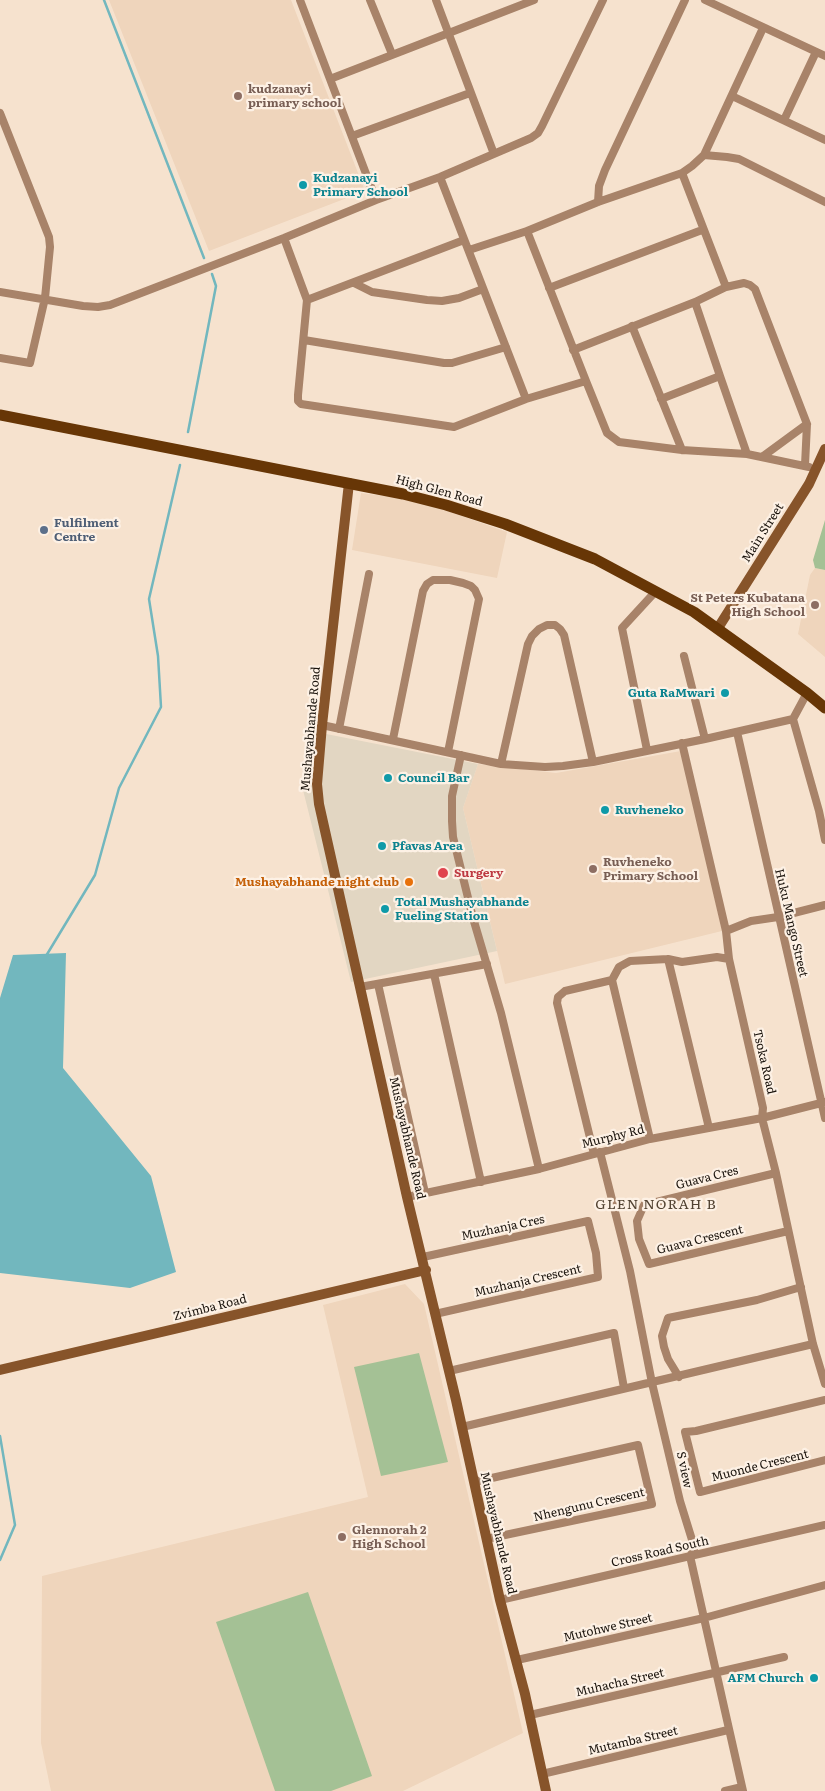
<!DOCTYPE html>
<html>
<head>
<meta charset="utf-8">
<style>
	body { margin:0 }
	canvas { display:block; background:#f6e2ce }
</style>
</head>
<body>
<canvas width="825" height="1791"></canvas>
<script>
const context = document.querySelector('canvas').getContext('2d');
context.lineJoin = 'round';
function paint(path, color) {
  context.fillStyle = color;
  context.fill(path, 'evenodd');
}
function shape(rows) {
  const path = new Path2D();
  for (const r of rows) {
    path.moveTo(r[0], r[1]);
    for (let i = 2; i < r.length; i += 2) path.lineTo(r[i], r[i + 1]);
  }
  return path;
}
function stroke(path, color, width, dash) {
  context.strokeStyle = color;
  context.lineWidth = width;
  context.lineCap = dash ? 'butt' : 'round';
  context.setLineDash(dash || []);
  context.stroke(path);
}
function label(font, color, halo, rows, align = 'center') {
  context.font = font + ' Literata,serif';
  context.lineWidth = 4.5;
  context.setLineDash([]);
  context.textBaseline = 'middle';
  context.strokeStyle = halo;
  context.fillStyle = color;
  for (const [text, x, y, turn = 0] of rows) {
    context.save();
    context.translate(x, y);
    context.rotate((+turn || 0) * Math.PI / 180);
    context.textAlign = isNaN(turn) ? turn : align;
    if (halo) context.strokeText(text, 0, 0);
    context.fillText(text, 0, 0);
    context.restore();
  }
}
paint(shape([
	[109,0,291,0,365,191,209,251],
	[361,493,416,500,507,532,497,578,352,550],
	[815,568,825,570,825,657,798,634,810,575],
	[681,751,722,931,505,984,463,808,478,764,556,773],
	[405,1284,424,1304,523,1733,403,1791,51,1791,41,1743,42,1576,368,1497,323,1305]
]), '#efd5bc');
paint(shape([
	[311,731,478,764,463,808,497,951,351,982,302,786]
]), '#e2d6c2');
paint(shape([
	[825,520,825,570,815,568,813,560],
	[419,1353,448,1462,381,1476,354,1367],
	[308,1592,372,1776,331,1791,275,1791,216,1622]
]), '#a4c195');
paint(shape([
	[66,953,63,1068,151,1176,176,1272,130,1288,0,1273,0,998,13,955]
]), '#72b7be');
stroke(shape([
	[104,0,204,258],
	[188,432,216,286,212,274],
	[46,956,95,875,119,788,161,707,158,656,149,599,180,465],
	[0,1436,15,1525,0,1560]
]), '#72b7be', 2.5);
stroke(shape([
	[300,0,376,200],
	[370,0,392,54],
	[436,0,494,154],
	[705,0,825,56],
	[330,79,534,0],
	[732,96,825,140],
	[0,113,49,237,50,247,45,298,30,363,0,358],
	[784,120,816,52],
	[352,136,470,93],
	[704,155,727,157,739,159,825,202],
	[682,173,726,287],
	[440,177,526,399],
	[598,202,599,186,605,170,685,0],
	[284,238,307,300,298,395,298,401,301,404,454,427,526,399,586,381,527,231,598,202,682,173,692,166,704,155,763,28],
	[469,250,527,231],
	[354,283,372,292,427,300,442,301,459,298,483,289],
	[549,288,702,230],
	[0,292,83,306,98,307,110,305,284,238,376,200,440,177,531,138,538,133,542,126,603,0],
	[307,300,464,240],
	[632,326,682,450],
	[304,340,444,363,452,363,506,347],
	[573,350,695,302,726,287,744,283,750,285,755,289,807,424,805,465],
	[720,376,747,454],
	[586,381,607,433,619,442,682,450,747,454,809,467],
	[661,399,720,376,695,302],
	[762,457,807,424],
	[684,656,705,739],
	[793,719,819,811,825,840],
	[322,725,501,764,545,767,563,766,593,762,705,739,793,719,807,693],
	[339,729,369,574],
	[737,732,825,1118],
	[393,739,423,591,427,584,433,580,450,580,463,583,471,586,475,590,479,599,448,752],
	[682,743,726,931,729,959,763,1108,762,1118,776,1173,813,1344,825,1384],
	[647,750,622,628,656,591],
	[461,755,452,796,452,821,453,837,473,918,501,1013,539,1169],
	[501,764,528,644,532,636,539,629,547,625,555,625,560,629,564,635,593,762],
	[726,931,751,921,778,917,825,905],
	[668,959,709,1128],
	[434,974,481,1182],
	[378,984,425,1193],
	[360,987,487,964],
	[650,1139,612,980,619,967,630,961,668,959,682,962,717,957,729,959],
	[600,1152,630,1271,652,1383,680,1501,693,1543,694,1549,690,1556,743,1791],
	[594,1154,557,1003,558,997,565,991,612,980],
	[776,1173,644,1205,637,1221,639,1239,649,1264,788,1231],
	[407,1197,539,1169,650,1139,762,1118,825,1102],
	[423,1257,588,1221,596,1253,598,1277,435,1314],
	[449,1371,614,1333,624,1388],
	[679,1377,668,1359,664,1347,662,1336,668,1318,757,1300,801,1287],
	[825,1400,696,1431,685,1432,700,1492,825,1460],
	[462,1427,813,1344],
	[474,1482,638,1445,652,1504,486,1539],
	[500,1600,825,1525],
	[517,1660,704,1618,825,1585],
	[530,1715,784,1657],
	[542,1774,728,1730],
	[725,1791,742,1787]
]), '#a88369', 8);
stroke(shape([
	[349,483,322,725,317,784,319,804,407,1197,456,1400,500,1600,525,1694,546,1791],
	[718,628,809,484,825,449],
	[0,1370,426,1270]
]), '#87542a', 10);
stroke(shape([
	[0,415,403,494,446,505,505,524,595,559,694,612,807,693,825,708]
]), '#673606', 11);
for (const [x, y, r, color] of [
	[238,96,5,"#8d6e63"],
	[303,185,5,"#0f9aa8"],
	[44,530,5,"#5c6f8a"],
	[815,605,5,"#8d6e63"],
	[725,693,5,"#0f9aa8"],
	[388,778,5,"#0f9aa8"],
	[605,810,5,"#0f9aa8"],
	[382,846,5,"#0f9aa8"],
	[593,869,5,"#8d6e63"],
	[443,873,6,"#e0444e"],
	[409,882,5,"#e8710a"],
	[385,909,5,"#0f9aa8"],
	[342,1537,5,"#8d6e63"],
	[814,1678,5,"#0f9aa8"]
]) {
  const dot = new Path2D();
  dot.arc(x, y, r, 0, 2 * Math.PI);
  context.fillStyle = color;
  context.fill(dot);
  stroke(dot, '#fdf1e5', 2);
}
label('bold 12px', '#785e54', '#fdf1e5', [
	["kudzanayi",248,89],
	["primary school",248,103],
	["St Peters Kubatana",805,598,"right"],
	["High School",805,612,"right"],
	["Ruvheneko",603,862],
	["Primary School",603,876],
	["Glennorah 2",352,1530],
	["High School",352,1544]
], 'left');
label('bold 12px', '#0d838f', '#fdf1e5', [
	["Kudzanayi",313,178],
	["Primary School",313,192],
	["Guta RaMwari",715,693,"right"],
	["Council Bar",398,778],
	["Ruvheneko",615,810],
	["Pfavas Area",392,846],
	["Total Mushayabhande",395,902],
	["Fueling Station",395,916],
	["AFM Church",804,1678,"right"]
], 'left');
label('12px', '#1a130c', '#fdf1e5', [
	["High Glen Road",439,491,15],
	["Main Street",763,533,-58],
	["Mushayabhande Road",311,729,-85],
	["Huku Mango Street",791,923,77],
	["Tsoka Road",764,1062,77],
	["Murphy Rd",613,1137,-14],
	["Mushayabhande Road",407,1138,77],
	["Guava Cres",707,1178,-14],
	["Muzhanja Cres",503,1228,-12],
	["Guava Crescent",700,1240,-14],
	["Muzhanja Crescent",528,1281,-13],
	["Zvimba Road",210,1308,-14],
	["Muonde Crescent",760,1466,-14],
	["S view",684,1470,78],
	["Nhengunu Crescent",589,1505,-13],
	["Mushayabhande Road",498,1533,77],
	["Cross Road South",660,1552,-13],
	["Mutohwe Street",608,1628,-13],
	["Muhacha Street",620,1683,-13],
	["Mutamba Street",633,1741,-13]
]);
label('bold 12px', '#4e5e75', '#fdf1e5', [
	["Fulfilment",54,523],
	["Centre",54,537]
], 'left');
label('bold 12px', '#be3a42', '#fdf1e5', [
	["Surgery",454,873]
], 'left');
label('bold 12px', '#c56008', '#fdf1e5', [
	["Mushayabhande night club",399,882]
], 'right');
context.letterSpacing = '1px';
label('14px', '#534332', '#fdf1e5', [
	["GLEN NORAH B",656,1205]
]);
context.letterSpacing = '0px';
</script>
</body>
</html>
